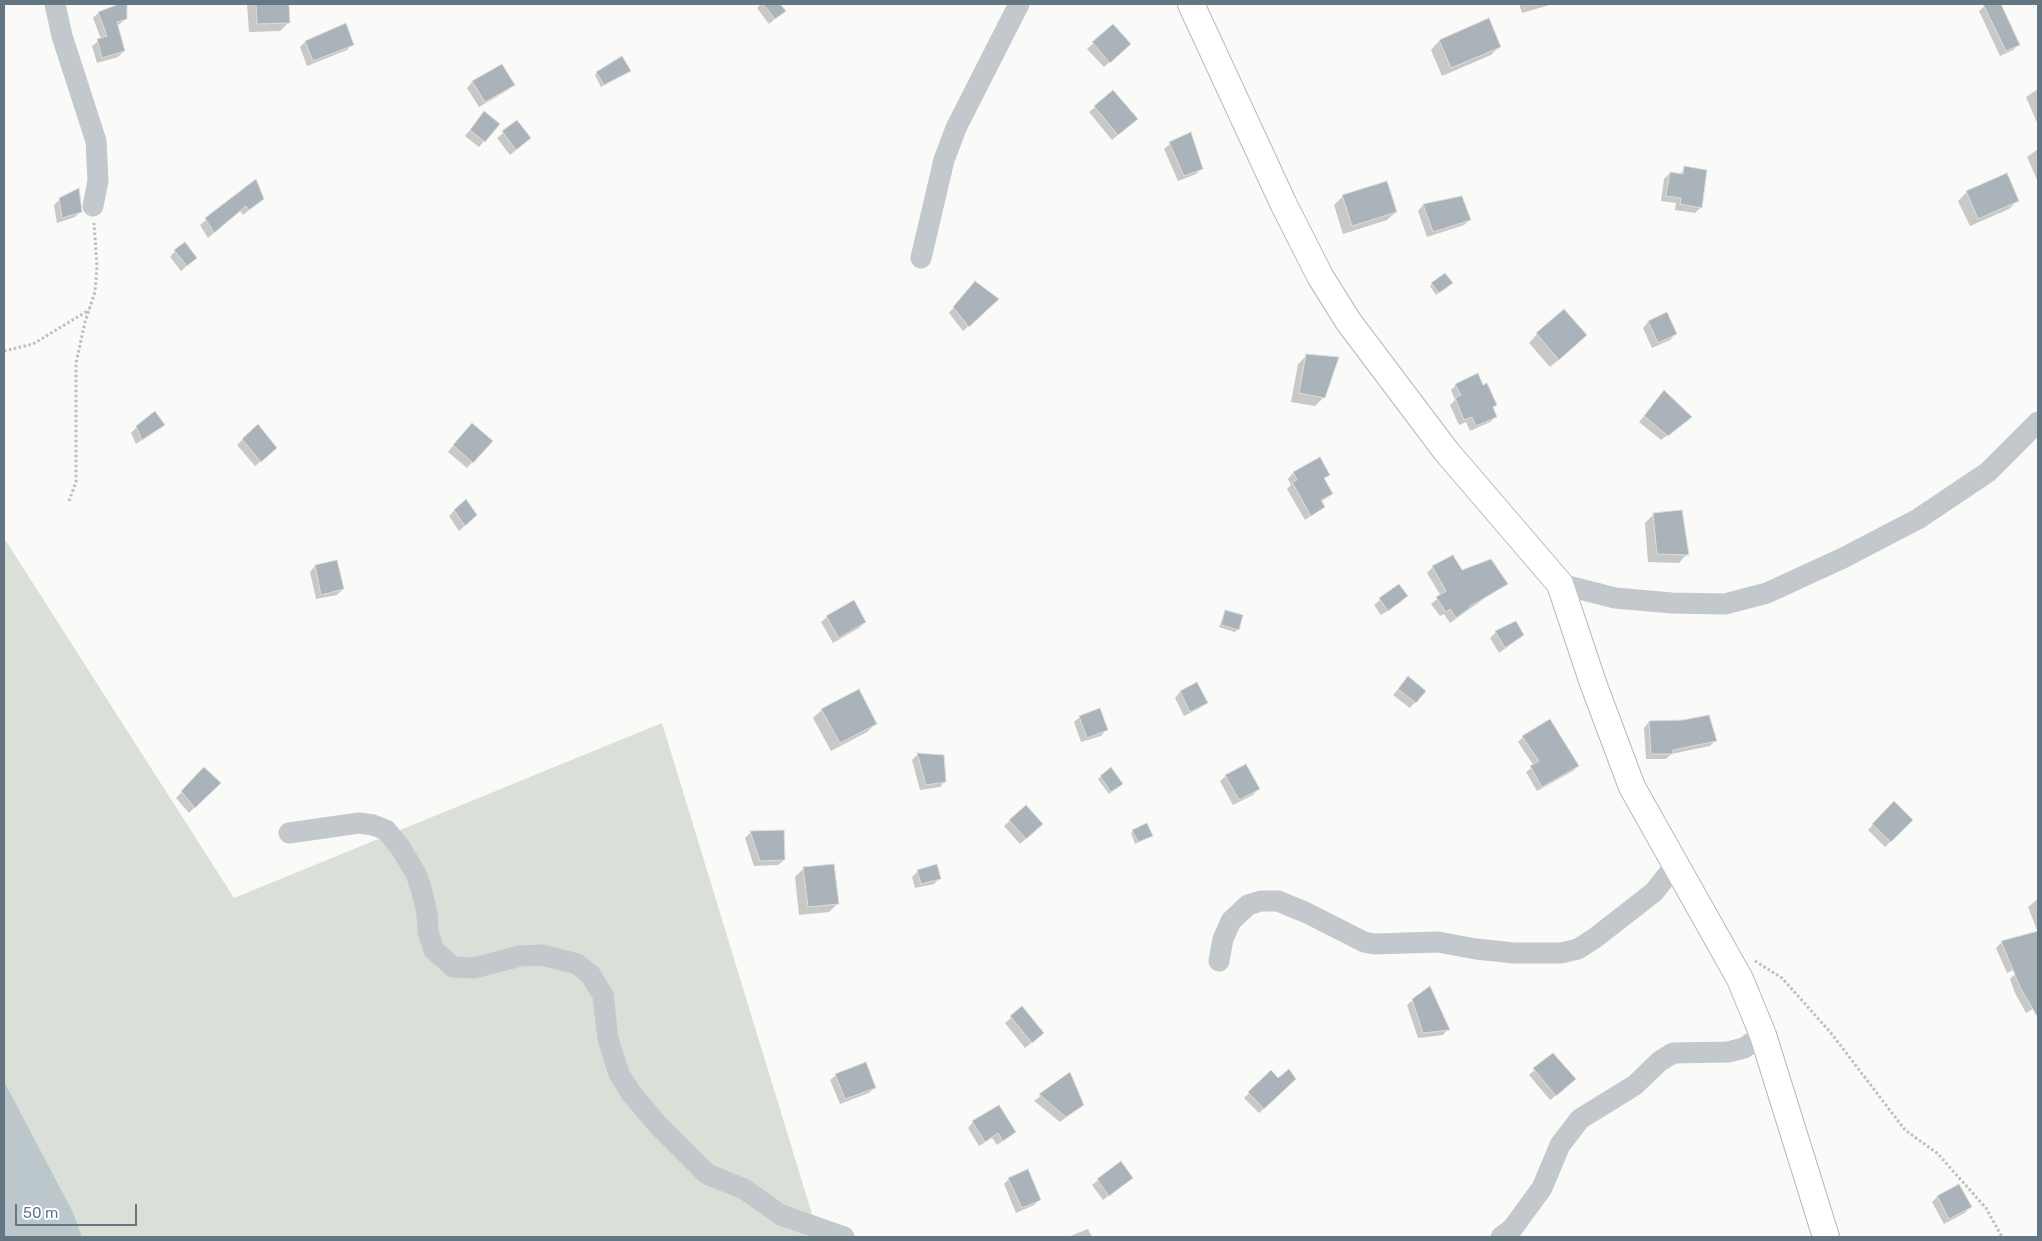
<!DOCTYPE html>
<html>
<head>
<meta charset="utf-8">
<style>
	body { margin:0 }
	#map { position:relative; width:2042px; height:1241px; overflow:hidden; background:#fafaf8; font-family:Rubik,sans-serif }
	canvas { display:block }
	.frame { position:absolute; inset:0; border:5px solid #657683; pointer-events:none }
	.scale { position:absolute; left:15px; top:1204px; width:122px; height:22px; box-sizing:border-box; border:2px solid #657683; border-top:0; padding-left:6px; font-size:15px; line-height:18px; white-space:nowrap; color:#657683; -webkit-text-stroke:4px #fff; paint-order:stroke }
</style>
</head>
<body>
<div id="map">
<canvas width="2042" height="1241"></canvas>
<div class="frame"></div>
<div class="scale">50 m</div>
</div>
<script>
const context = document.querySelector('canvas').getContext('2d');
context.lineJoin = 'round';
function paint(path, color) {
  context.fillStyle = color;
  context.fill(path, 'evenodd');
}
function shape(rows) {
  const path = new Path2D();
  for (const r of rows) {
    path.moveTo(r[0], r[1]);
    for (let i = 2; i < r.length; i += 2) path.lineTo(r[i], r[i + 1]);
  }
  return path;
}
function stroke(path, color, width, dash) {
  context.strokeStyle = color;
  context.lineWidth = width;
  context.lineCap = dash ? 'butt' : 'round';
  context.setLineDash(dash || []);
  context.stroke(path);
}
paint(shape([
	[4,538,234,898,662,723,819,1237,82,1237,73,1212,4,1081]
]), '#dadfd7');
paint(shape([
	[4,1081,73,1212,82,1237,4,1237]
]), '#bbc7cb');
paint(shape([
	[123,4,126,4,126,19,117,26,124,51,118,57,97,63,92,46,101,39,93,18,98,13],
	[247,4,288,4,289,22,280,31,249,32],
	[761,4,779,4,784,11,769,24,757,8],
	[1519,4,1553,4,1522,13],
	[1987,4,2000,4,2019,44,2013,50,2000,56,1979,11],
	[1113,25,1124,49,1104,67,1087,49],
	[1439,41,1499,47,1491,55,1442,76,1431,50],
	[305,42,352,44,347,50,307,66,300,47],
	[502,66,513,85,508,90,479,107,467,88,472,82],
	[629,71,601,87,595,75,597,73],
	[2038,89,2038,125,2026,97],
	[1095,107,1130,125,1112,140,1089,112],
	[479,119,498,124,479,147,465,136],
	[517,122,530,138,510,155,497,138],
	[1190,134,1201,169,1196,174,1178,181,1164,149,1170,144],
	[2038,149,2038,182,2027,157],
	[1685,168,1701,207,1695,213,1675,210,1676,203,1661,201,1664,179,1670,173,1679,175],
	[255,181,263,199,243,215,240,211,208,238,200,225],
	[1967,192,2018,200,2009,209,1970,226,1958,201],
	[1343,196,1396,212,1387,220,1343,234,1334,205],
	[1461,197,1470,220,1464,225,1427,237,1418,211,1423,205],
	[60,199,81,211,75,217,57,223,54,205],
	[175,251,195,258,181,271,170,257],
	[1432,284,1449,285,1436,295,1430,286],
	[970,289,992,305,963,331,949,313],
	[1666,314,1675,334,1670,340,1652,348,1643,328,1648,322],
	[1537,334,1577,344,1550,367,1529,343],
	[1307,355,1324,397,1315,406,1291,402,1298,364],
	[1456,385,1483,386,1496,404,1492,408,1496,416,1490,422,1470,431,1466,422,1459,425,1450,405,1455,400,1451,390],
	[1664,392,1690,418,1661,440,1639,422],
	[163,425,136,444,131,433,137,427],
	[466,430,491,441,467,468,448,452],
	[242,440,270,454,255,466,237,445],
	[1320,458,1329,475,1324,479,1332,494,1321,502,1324,507,1305,520,1287,489,1291,485,1288,479,1293,473],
	[455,510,470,521,459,531,449,516],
	[1654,514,1687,554,1679,563,1648,562,1645,523],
	[336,562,343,589,337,595,316,599,310,572,315,566],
	[1433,567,1461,572,1506,583,1450,623,1444,614,1440,616,1431,604,1441,596,1427,573],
	[1399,586,1401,602,1381,615,1374,605],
	[1225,611,1238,629,1235,632,1219,627],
	[827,617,865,622,859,628,833,643,821,622],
	[1496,632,1523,635,1499,653,1490,638],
	[1408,678,1415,702,1410,708,1393,695],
	[1197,684,1206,702,1200,708,1184,716,1175,698,1180,692],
	[822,710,876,724,867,732,831,751,813,718],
	[1080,717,1106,730,1101,736,1081,742,1074,722],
	[1683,721,1715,741,1710,746,1671,754,1666,759,1646,759,1644,728,1649,722],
	[1523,737,1578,766,1573,771,1537,791,1526,772,1534,766,1518,742],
	[918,754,945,781,940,787,920,790,912,760],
	[204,769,219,783,189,813,176,798],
	[1226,776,1258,789,1253,795,1233,805,1220,781],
	[1100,777,1119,786,1109,794,1098,779],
	[1894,803,1912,820,1885,847,1868,830],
	[1026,807,1036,830,1020,844,1004,826],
	[1133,831,1151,836,1135,844,1131,833],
	[751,832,784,860,778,865,754,866,745,838],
	[803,869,838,903,829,912,799,915,795,877],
	[918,871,940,878,934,884,915,888,912,877],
	[2038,899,2038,929,2037,930,2028,907],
	[2002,942,2029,962,2007,973,1996,948],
	[2015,974,2038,977,2038,1006,2026,1013,2015,993,2010,979],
	[1413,1000,1448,1029,1443,1035,1418,1038,1407,1005],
	[1022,1008,1036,1039,1025,1048,1005,1023],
	[1552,1055,1569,1085,1550,1100,1529,1075],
	[1271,1072,1278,1079,1295,1079,1259,1113,1244,1098],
	[1069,1074,1082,1105,1060,1122,1034,1101],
	[836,1075,874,1088,869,1093,840,1104,830,1080],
	[973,1122,1015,1132,997,1145,992,1138,979,1146,968,1128],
	[1121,1163,1132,1178,1103,1200,1092,1185],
	[1009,1179,1039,1200,1034,1205,1016,1213,1004,1184],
	[1937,1197,1970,1207,1965,1213,1944,1224,1932,1202],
	[1088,1229,1092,1237,1068,1237]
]), '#0003');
const building = shape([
	[119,4,127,4,127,19,117,22,125,51,102,58,97,39,107,36,98,12,119,4],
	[256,4,289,4,290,23,257,24,256,4],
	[763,4,780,4,786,11,775,19,763,4],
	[1983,4,2001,4,2020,45,2006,51,1983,4],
	[1489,18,1501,47,1451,68,1439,40,1489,18],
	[346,23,354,45,313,61,305,41,346,23],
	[1113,24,1131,44,1110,63,1092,42,1113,24],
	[622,56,631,71,604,85,596,72,622,56],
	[502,64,515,85,485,102,472,81,502,64],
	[1113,90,1138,119,1118,135,1094,106,1113,90],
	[484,111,500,124,485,142,470,130,484,111],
	[517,120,531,138,516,150,502,131,517,120],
	[1191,132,1203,169,1184,176,1169,142,1191,132],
	[1684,166,1707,170,1702,208,1680,204,1681,198,1666,196,1670,172,1683,174,1684,166],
	[2007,173,2019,201,1978,219,1966,191,2007,173],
	[256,179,264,199,249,210,246,206,214,233,205,218,256,179],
	[1387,181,1397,212,1352,226,1342,195,1387,181],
	[79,188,82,212,62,218,59,198,79,188],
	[1462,196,1471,220,1433,232,1423,204,1462,196],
	[185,242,197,258,187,266,174,250,185,242],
	[1445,273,1453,283,1439,293,1431,283,1445,273],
	[975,281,999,299,969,327,953,307,975,281],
	[1564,309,1587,335,1559,360,1536,333,1564,309],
	[1667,312,1677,334,1658,343,1648,321,1667,312],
	[1306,354,1339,357,1325,398,1299,393,1306,354],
	[1478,373,1483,385,1487,383,1497,405,1493,407,1497,417,1476,426,1472,417,1464,420,1455,398,1461,395,1455,384,1478,373],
	[1664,390,1692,417,1668,436,1644,416,1664,390],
	[155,411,165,425,142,440,136,426,155,411],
	[472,423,493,441,473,463,453,445,472,423],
	[258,424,277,448,261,462,242,439,258,424],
	[1320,457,1330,475,1324,478,1333,494,1321,500,1325,507,1311,516,1292,482,1297,480,1293,472,1320,457],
	[466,499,477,515,465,526,454,510,466,499],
	[1682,510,1689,555,1657,554,1653,513,1682,510],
	[1453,555,1462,570,1491,559,1508,584,1469,607,1470,608,1456,618,1450,609,1446,612,1436,597,1446,591,1432,566,1453,555],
	[337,560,344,589,321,595,315,565,337,560],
	[1399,584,1408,596,1388,611,1379,598,1399,584],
	[854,600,866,622,839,638,826,616,854,600],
	[1225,610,1243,615,1239,630,1221,625,1225,610],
	[1516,621,1524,635,1505,648,1495,631,1516,621],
	[1408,676,1426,691,1416,703,1398,689,1408,676],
	[1197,682,1208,703,1190,712,1180,691,1197,682],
	[859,689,877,724,840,743,821,709,859,689],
	[1100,708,1108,730,1087,738,1079,716,1100,708],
	[1709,715,1717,741,1673,750,1673,754,1651,754,1649,721,1683,720,1709,715],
	[1550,719,1579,766,1542,787,1530,766,1539,761,1522,736,1550,719],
	[917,753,944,755,946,782,926,785,917,753],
	[1246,764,1260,789,1239,800,1225,775,1246,764],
	[204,767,221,783,195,808,181,791,204,767],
	[1111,767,1123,784,1111,792,1100,776,1111,767],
	[1894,801,1913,820,1891,842,1872,824,1894,801],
	[1026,805,1043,824,1026,839,1009,820,1026,805],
	[1147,823,1153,836,1138,842,1132,830,1147,823],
	[784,830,785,860,760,861,750,831,784,830],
	[834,864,839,904,808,907,803,867,834,864],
	[937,864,941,879,921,884,917,870,937,864],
	[2038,931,2038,1018,2020,987,2001,941,2038,931],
	[1430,986,1450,1030,1423,1033,1412,999,1430,986],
	[1022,1006,1044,1033,1032,1043,1010,1016,1022,1006],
	[1553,1053,1576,1079,1556,1096,1533,1068,1553,1053],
	[866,1062,876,1088,845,1099,835,1074,866,1062],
	[1289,1069,1296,1079,1264,1109,1248,1092,1271,1070,1278,1078,1289,1069],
	[1070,1072,1084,1105,1066,1117,1039,1094,1070,1072],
	[999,1105,1016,1132,1003,1141,998,1133,985,1142,972,1121,999,1105],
	[1121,1161,1133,1178,1109,1196,1097,1179,1121,1161],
	[1028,1169,1041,1200,1022,1208,1008,1178,1028,1169],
	[1959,1184,1972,1207,1949,1219,1937,1196,1959,1184]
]);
paint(building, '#aab3b9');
stroke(building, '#dcdcda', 1);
const major = shape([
	[1191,4,1284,205,1320,276,1348,321,1446,451,1560,584,1593,683,1632,787,1740,979,1763,1035,1826,1237]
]);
stroke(major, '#b5babe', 28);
stroke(shape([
	[4,351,33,344,89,310],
	[69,501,76,482,76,363,85,322,95,292,97,267,94,223],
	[1755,961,1782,978,1831,1033,1905,1130,1937,1153,1986,1208,2002,1237]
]), '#bbbfc2', 3, [2.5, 2.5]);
stroke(shape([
	[55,4,62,36,96,141,98,181,93,206],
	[921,258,944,160,956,128,1019,4],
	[1560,584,1615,598,1672,603,1725,604,1767,593,1843,558,1918,519,1988,472,2038,422],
	[289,833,359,823,373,825,386,830,400,847,416,874,421,888,427,913,428,932,434,950,453,967,474,968,520,956,542,955,577,964,590,974,603,995,608,1039,619,1074,631,1093,657,1124,707,1174,744,1189,781,1215,844,1237],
	[1219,961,1223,939,1231,921,1248,905,1261,901,1278,901,1307,913,1364,942,1374,944,1438,942,1476,949,1514,953,1561,953,1578,949,1595,938,1654,892,1676,864],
	[1501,1237,1512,1229,1542,1188,1560,1145,1580,1119,1635,1085,1660,1061,1673,1053,1728,1052,1744,1048,1763,1035]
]), '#c3c8cc', 21);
stroke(major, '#fff', 26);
</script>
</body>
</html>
